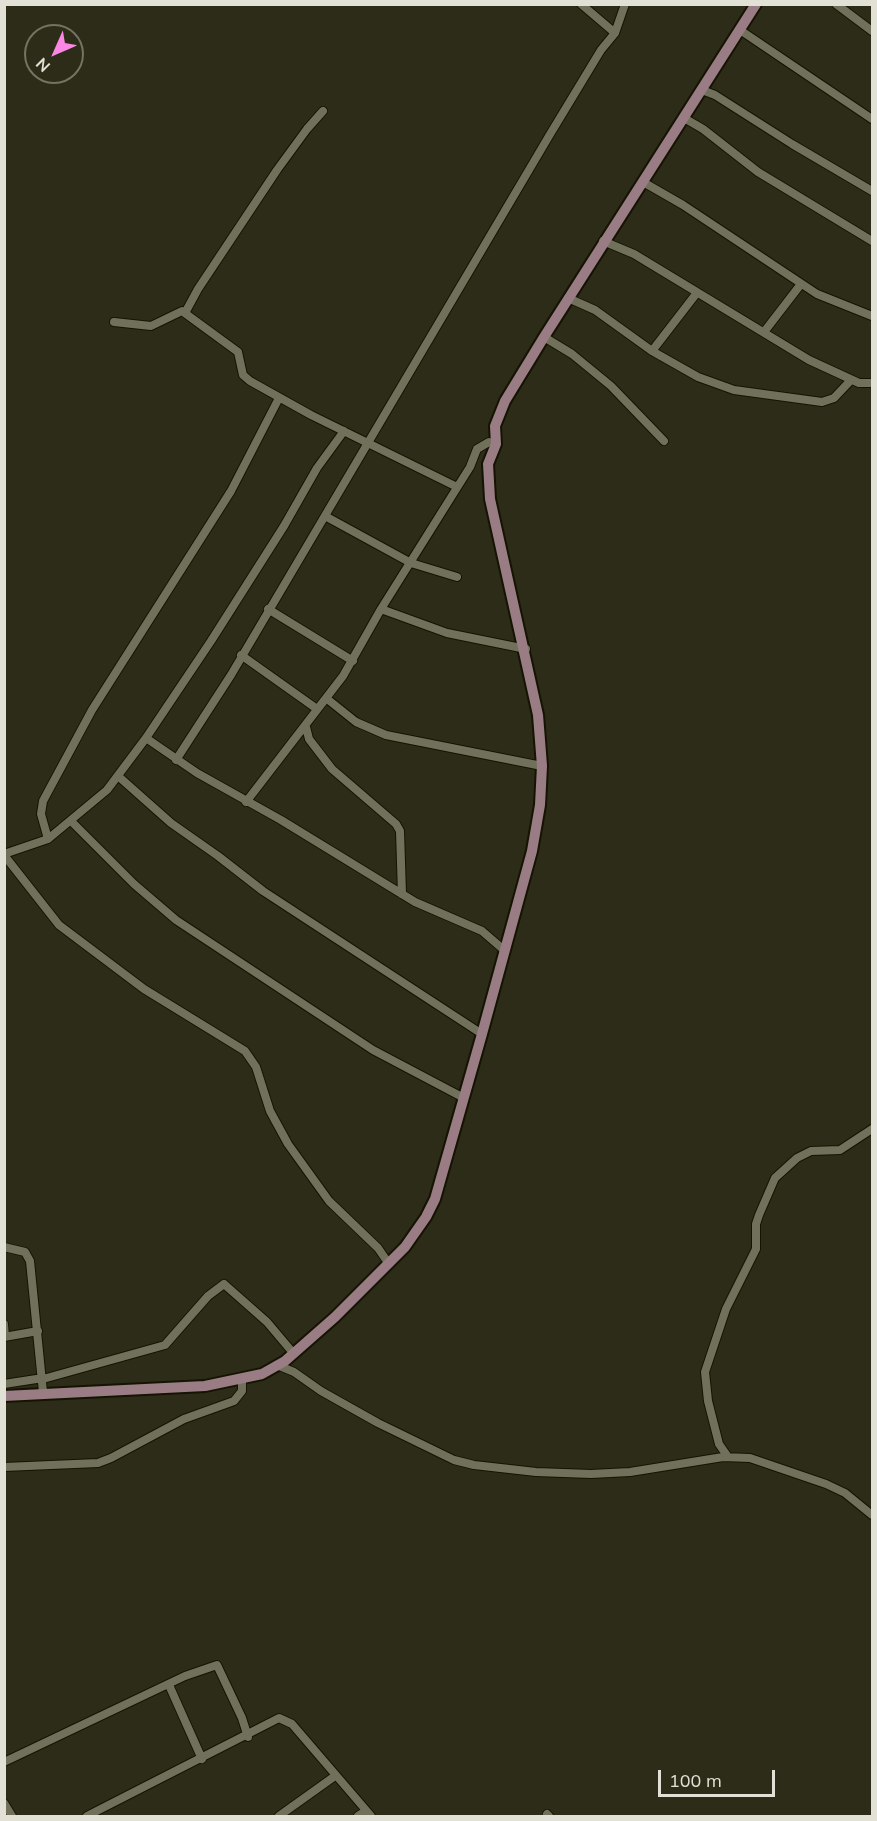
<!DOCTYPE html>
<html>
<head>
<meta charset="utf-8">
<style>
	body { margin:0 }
	#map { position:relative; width:877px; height:1821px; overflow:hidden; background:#2d2c18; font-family:Mulish,sans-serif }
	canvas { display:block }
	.frame { position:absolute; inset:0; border:6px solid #e1e1d5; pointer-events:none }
	.north { position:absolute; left:24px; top:24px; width:60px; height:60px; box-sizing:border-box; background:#2d2c18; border:2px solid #757464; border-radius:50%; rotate:225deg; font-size:16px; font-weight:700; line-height:24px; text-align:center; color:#e1e1d5 }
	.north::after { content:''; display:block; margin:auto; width:21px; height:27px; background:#fa87e6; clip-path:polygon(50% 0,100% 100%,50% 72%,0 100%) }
	.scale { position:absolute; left:658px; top:1770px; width:117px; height:27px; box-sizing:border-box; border:3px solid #e1e1d5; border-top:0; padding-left:8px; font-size:18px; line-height:21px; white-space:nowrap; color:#e1e1d5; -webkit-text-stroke:4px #2d2c18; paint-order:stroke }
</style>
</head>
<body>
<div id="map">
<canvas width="877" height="1821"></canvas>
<div class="frame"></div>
<div class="north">N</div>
<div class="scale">100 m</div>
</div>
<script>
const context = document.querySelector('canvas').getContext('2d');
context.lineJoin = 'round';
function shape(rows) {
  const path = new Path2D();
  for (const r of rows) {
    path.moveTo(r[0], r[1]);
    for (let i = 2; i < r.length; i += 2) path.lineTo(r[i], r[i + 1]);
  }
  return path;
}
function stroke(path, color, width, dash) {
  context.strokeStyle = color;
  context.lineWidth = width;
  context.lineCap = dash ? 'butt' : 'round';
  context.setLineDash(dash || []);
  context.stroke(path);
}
const street = shape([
	[581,4,615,33],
	[836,4,872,31],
	[740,30,872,119],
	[702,90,715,95,792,144,872,191],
	[684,118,703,129,758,172,872,241],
	[643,182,683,205,817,294,872,316],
	[603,241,634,254,809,360,859,383,872,383],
	[568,298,595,310,652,351,698,377,734,390,822,402,834,398,851,380],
	[185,313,198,289,277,170,307,129,323,111],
	[114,322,151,326,182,311,238,352,243,375,250,381,311,415,457,487],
	[764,332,801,284],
	[544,337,572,354,611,386,664,441],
	[652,351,696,294],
	[325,516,411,563,457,577],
	[268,609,353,661],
	[381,609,447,633,526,649],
	[241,655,317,709],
	[326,698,356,722,386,735,542,766],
	[306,727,309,739,332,769,396,824,400,831,402,894],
	[146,738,197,773,281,820,415,902,482,931,504,950],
	[176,760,231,675,549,136,601,50,615,33,625,4],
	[118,776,171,823,218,856,263,891,482,1034],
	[246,802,343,676,381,609,470,467,477,449,489,442,496,444],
	[72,822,134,884,176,920,373,1050,464,1098],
	[48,839,41,814,43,801,92,710,231,491,279,398],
	[4,854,48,839,107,790,146,738,211,641,284,526,317,468,344,431],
	[4,855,59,925,144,989,245,1051,256,1067,270,1111,288,1144,329,1201,378,1248,389,1264],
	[4,1247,25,1252,30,1261,43,1392],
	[4,1324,5,1337],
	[4,1337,38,1331],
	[277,1365,294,1372,321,1391,378,1423,454,1460,474,1465,536,1472,591,1474,630,1472,723,1457,750,1458,826,1484,845,1493,872,1515],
	[43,1379,165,1345,208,1296,224,1284,267,1322,294,1354],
	[4,1384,43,1378],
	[728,1457,719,1444,708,1401,705,1372,726,1309,756,1249,756,1224,759,1215,775,1178,797,1158,811,1151,840,1150,872,1129],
	[4,1467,98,1463,111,1458,184,1419,234,1401,242,1391,242,1380],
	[169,1685,202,1759],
	[4,1762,185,1676,217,1665,242,1718,248,1737],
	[4,1803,12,1816],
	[547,1814,549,1816],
	[87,1816,279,1718,292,1724,371,1816],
	[279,1816,335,1776],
	[358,1816,366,1811]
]);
const secondary = shape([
	[4,1396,205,1386,262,1374,285,1361,335,1317,405,1247,426,1217,435,1199,482,1034,532,851,540,805,542,766,538,715,490,499,488,464,496,444,495,426,505,401,544,337,756,4]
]);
stroke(street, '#151403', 10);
stroke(secondary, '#151403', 14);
stroke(street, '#71715b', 8);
stroke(secondary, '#9a7c85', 10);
</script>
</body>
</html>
